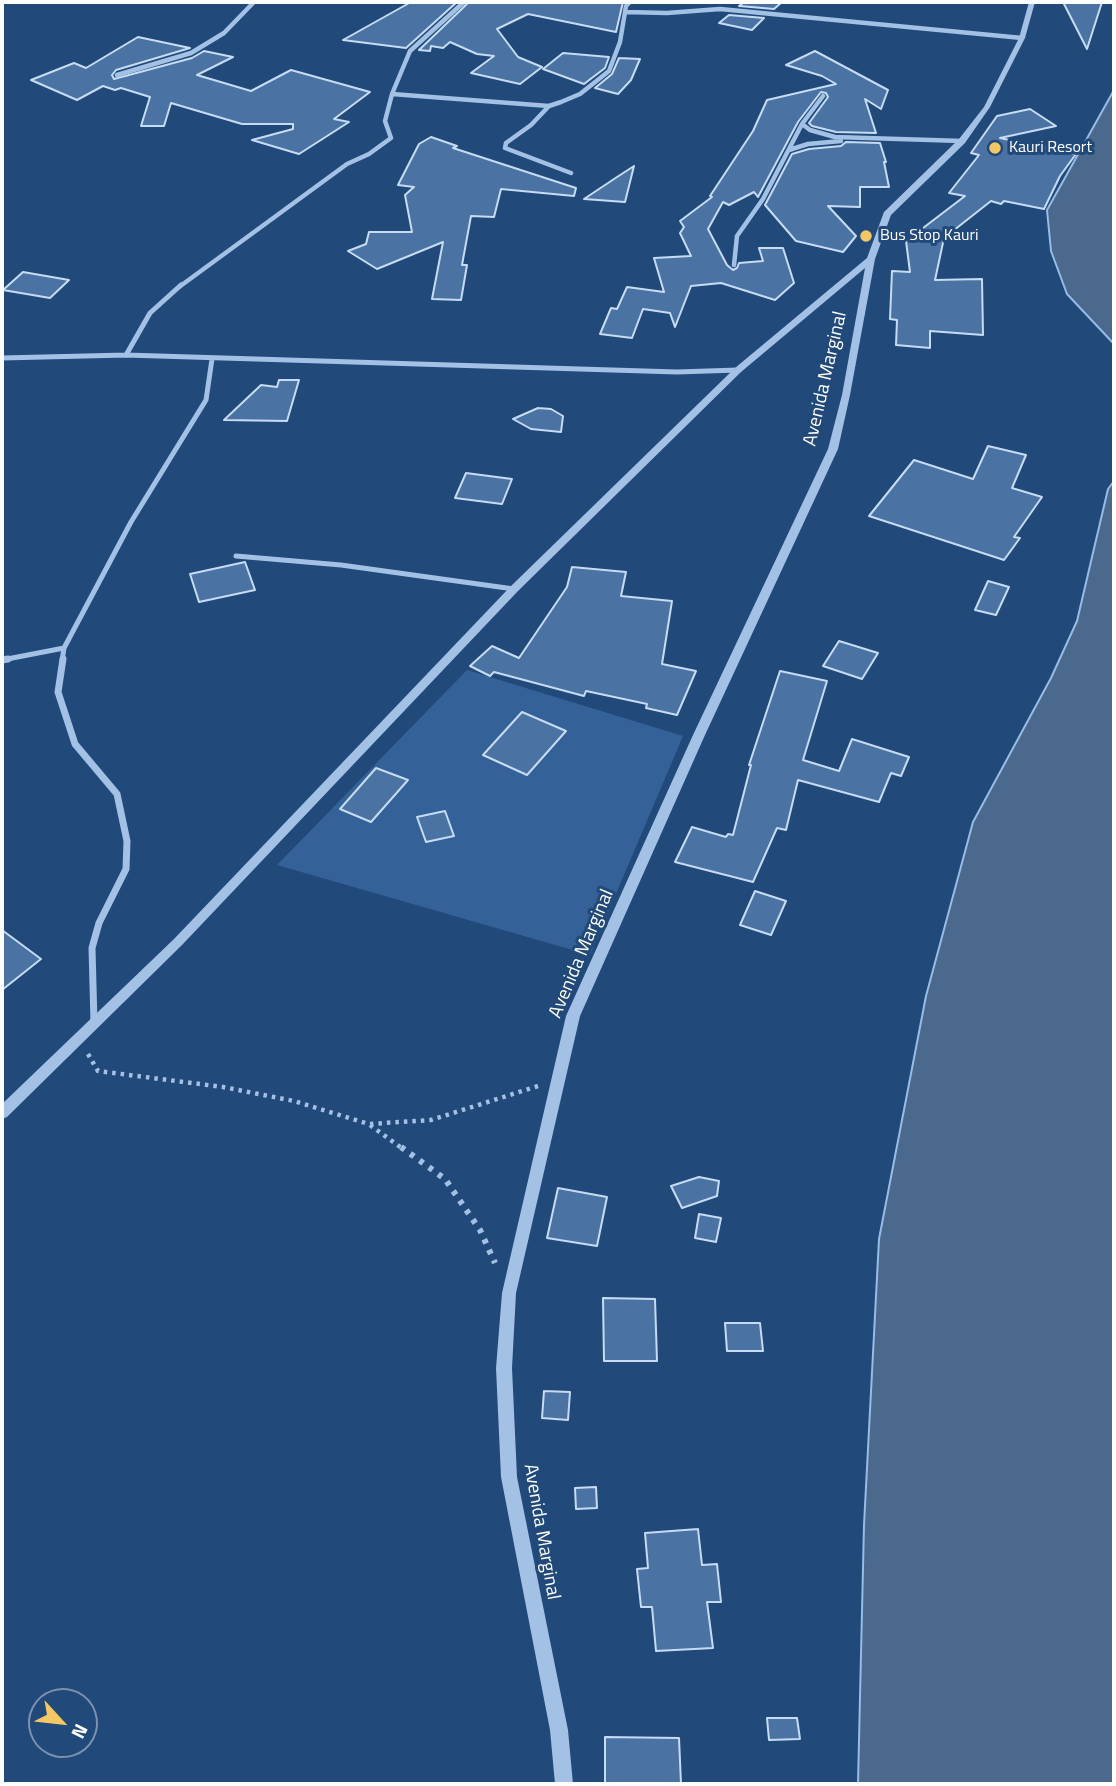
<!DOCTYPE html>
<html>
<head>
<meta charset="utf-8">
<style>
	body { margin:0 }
	#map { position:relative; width:1116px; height:1786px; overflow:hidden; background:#21497a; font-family:"Titillium Web",sans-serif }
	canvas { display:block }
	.frame { position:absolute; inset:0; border:4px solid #fff; pointer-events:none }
	.north { position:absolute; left:28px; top:1688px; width:70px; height:70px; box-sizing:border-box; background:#21497a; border:2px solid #7a92af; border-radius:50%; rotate:117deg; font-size:19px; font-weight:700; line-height:28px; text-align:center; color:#fff }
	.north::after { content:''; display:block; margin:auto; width:24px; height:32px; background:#f2c764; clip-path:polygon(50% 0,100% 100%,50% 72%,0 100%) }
</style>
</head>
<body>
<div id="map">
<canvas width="1116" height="1786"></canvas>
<div class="frame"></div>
<div class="north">N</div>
</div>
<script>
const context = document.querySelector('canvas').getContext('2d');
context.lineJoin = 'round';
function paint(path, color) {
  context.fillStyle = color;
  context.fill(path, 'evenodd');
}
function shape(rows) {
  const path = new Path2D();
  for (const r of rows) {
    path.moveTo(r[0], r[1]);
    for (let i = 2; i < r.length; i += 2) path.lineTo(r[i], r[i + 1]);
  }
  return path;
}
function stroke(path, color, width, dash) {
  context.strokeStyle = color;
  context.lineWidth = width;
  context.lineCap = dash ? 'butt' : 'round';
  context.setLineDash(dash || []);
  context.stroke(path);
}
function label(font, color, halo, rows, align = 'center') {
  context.font = font + ' "Titillium Web",sans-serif';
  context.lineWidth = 6;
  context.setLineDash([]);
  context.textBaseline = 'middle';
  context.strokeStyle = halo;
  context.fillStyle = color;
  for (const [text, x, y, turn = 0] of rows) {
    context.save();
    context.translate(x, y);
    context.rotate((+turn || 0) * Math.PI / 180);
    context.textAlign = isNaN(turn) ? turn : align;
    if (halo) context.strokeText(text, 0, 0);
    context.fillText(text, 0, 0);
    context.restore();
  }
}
paint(shape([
	[467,670,683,736,590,955,277,865]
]), '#346298');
const water = shape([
	[1114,90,1114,344,1067,294,1051,251,1047,210,1114,90],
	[1114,481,1114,1784,858,1784,864,1525,879,1239,926,996,973,822,1051,678,1077,621,1108,489,1114,481]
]);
paint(water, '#4b688d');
stroke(water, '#97bce6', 2);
const building = shape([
	[411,2,457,2,406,48,343,40,411,2],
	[469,2,623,2,616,32,528,14,497,29,518,57,542,67,520,84,471,73,494,56,477,54,450,42,443,48,431,46,430,51,419,50,469,2],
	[744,2,782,2,774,9,739,6,744,2],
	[1063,2,1102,2,1087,49,1063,2],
	[729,15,764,18,752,30,719,23,729,15],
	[138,37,190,48,116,70,112,75,114,79,192,58,204,51,233,57,197,75,251,91,291,70,370,92,334,119,349,122,299,154,252,140,293,129,293,124,242,124,171,103,164,126,141,126,150,97,121,88,115,90,103,86,77,100,31,80,74,63,86,68,138,37],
	[815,51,888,90,881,109,865,99,876,133,836,132,812,126,809,123,828,97,826,93,821,92,798,122,758,197,754,192,729,205,723,202,708,229,727,265,733,270,737,268,739,263,763,261,759,248,783,248,794,283,775,300,721,283,691,286,675,327,670,313,643,309,632,338,600,334,611,308,617,309,627,287,664,292,654,258,691,256,680,233,684,227,680,221,712,197,710,196,753,131,767,100,836,84,822,76,786,65,815,51],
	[563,53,609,57,605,68,584,84,543,69,563,53],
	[619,58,640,59,631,80,618,94,595,88,612,74,619,58],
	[1030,109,1056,126,1000,138,1076,154,1060,176,1044,209,1004,201,1001,204,991,201,944,238,935,280,982,279,983,335,930,331,930,348,896,345,897,320,890,319,892,271,910,272,906,241,965,196,949,193,979,155,971,153,997,116,1030,109],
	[431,137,457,146,453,148,576,188,574,196,501,189,494,217,471,216,462,265,467,265,461,300,432,299,443,242,377,269,348,251,366,244,369,232,412,232,405,195,414,187,398,185,419,144,431,137],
	[846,142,880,143,886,162,884,162,889,187,860,187,860,207,828,206,856,236,843,252,796,241,765,205,792,154,809,149,841,146,846,142],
	[634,166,625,202,584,199,614,179,634,166],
	[23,272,69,280,50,298,3,290,23,272],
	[279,380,299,380,287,421,224,420,261,385,277,387,279,380],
	[538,408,551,409,563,416,561,432,531,429,513,419,538,408],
	[988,446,1026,455,1012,488,1042,497,1014,537,1020,538,1004,560,869,516,914,460,973,479,988,446],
	[466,473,512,479,502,504,455,498,466,473],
	[245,562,255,590,199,602,190,574,245,562],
	[572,567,626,572,621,596,672,601,662,664,696,671,677,715,646,708,647,704,586,691,584,696,494,672,490,676,470,666,492,646,519,658,567,587,572,567],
	[988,581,1009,587,996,615,975,610,988,581],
	[839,641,878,653,862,679,823,666,839,641],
	[780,671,827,681,803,760,839,771,852,739,909,757,901,776,891,773,879,802,798,780,786,830,777,828,753,882,675,862,692,827,726,837,728,834,733,835,751,765,749,765,780,671],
	[522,712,566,731,527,775,483,755,522,712],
	[376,768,408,780,371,822,340,809,376,768],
	[445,811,454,836,426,842,417,817,445,811],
	[755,891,786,901,771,935,740,925,755,891],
	[2,930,41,959,2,990,2,930],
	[699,1177,719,1181,717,1196,682,1208,671,1186,699,1177],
	[558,1188,607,1197,597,1246,547,1238,558,1188],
	[699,1214,721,1218,716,1242,695,1238,699,1214],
	[603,1298,655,1299,657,1361,604,1361,603,1298],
	[725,1323,760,1323,763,1351,727,1351,725,1323],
	[544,1391,570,1392,568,1420,542,1418,544,1391],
	[596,1487,597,1508,576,1509,575,1488,596,1487],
	[698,1529,702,1565,717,1564,721,1602,707,1602,713,1648,656,1651,652,1607,641,1607,637,1569,648,1568,645,1533,698,1529],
	[767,1718,797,1718,800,1739,769,1740,767,1718],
	[605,1737,679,1738,681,1784,605,1784,605,1737]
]);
paint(building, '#4a73a3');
stroke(building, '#c6dbf4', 2);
stroke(shape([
	[88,1054,98,1071,223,1087,294,1101,369,1124,431,1120,538,1086],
	[370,1125,403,1149]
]), '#a3c1e5', 4.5, [3.5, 5]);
stroke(shape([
	[401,1147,445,1179,480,1230,495,1263]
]), '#a3c1e5', 6, [4.5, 7]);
stroke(shape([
	[626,12,667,13,720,9,1022,38],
	[117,75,191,53,224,33,254,2],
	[392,94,549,106,561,102,580,94,609,71,620,42,626,6,630,2],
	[823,96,802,124,810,130,835,137,962,141],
	[549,106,531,125,506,143,505,148,571,173],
	[789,150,808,144,841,141],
	[734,265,737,236,763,199,802,124],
	[179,287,347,164,369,154,391,138,385,121,392,94,410,51,464,2]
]), '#a3c1e5', 4.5);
stroke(shape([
	[126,355,150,313,181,285],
	[2,358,126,355,677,372,738,370],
	[236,556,341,565,514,589],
	[2,660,64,648],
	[62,661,64,648,131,522,206,400,212,359]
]), '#a3c1e5', 5);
stroke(shape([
	[63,659,58,692,75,744,117,794,127,841,126,869,99,923,92,948,94,1023],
	[2,660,8,659]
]), '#a3c1e5', 7);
paint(shape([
	[1029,2,1035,2,1025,38,990,107,965,143,891,215,875,259,850,395,838,449,705,735,580,1016,516,1293,512,1368,517,1477,568,1730,573,1784,555,1784,550,1730,501,1477,496,1368,502,1293,566,1016,693,735,828,449,842,395,865,268,741,372,518,591,182,945,7,1117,2,1119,2,1104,174,939,510,587,735,368,867,258,884,212,959,139,984,107,1019,38,1029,2]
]), '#a3c1e5');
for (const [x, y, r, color] of [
	[995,148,7,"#f2c764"],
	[866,236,7,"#f2c764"]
]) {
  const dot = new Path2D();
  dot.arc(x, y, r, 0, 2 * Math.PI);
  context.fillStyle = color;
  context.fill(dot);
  stroke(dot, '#21497a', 2.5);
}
label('16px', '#fff', '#21497a', [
	["Kauri Resort",1009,148],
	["Bus Stop Kauri",880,236]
], 'left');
label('19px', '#fff', '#21497a', [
	["Avenida Marginal",826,379,-77],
	["Avenida Marginal",582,954,-67],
	["Avenida Marginal",541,1532,80]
]);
</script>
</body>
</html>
